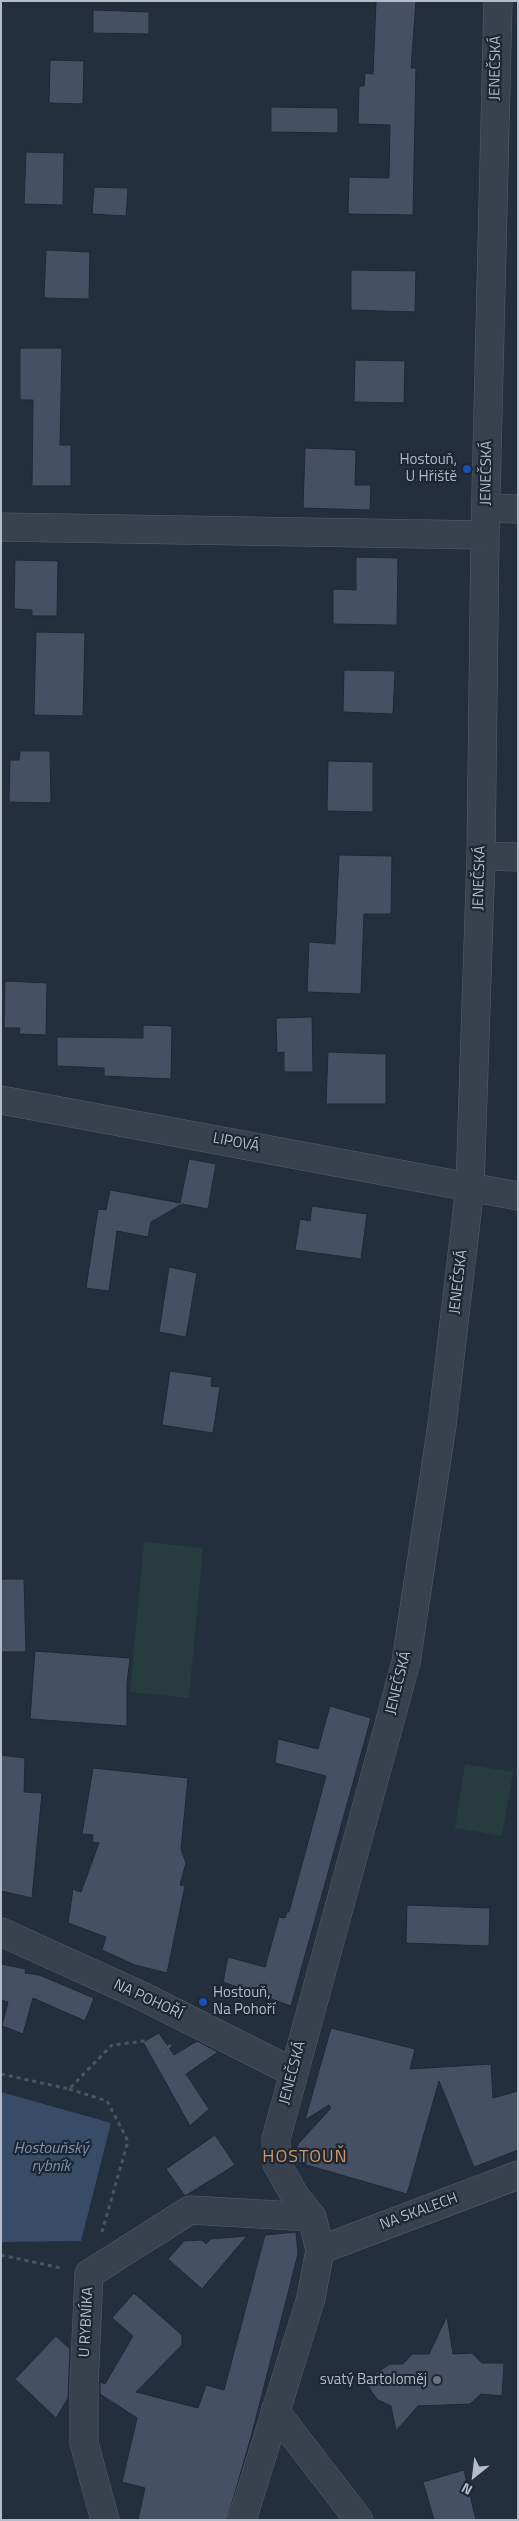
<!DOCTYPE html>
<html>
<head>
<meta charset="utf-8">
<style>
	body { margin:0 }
	#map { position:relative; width:519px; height:2521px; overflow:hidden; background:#242f3e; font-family:"Titillium Web",sans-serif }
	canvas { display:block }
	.frame { position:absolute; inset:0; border:2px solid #b4bcc9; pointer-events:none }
	.north { position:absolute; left:449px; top:2451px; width:50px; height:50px; -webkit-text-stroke:4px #1d2633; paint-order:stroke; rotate:209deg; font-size:14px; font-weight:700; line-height:20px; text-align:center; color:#b4bcc9 }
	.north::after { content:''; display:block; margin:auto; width:18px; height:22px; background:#b4bcc9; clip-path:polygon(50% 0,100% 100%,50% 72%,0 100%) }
</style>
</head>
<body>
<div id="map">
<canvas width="519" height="2521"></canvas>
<div class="frame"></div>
<div class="north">N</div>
</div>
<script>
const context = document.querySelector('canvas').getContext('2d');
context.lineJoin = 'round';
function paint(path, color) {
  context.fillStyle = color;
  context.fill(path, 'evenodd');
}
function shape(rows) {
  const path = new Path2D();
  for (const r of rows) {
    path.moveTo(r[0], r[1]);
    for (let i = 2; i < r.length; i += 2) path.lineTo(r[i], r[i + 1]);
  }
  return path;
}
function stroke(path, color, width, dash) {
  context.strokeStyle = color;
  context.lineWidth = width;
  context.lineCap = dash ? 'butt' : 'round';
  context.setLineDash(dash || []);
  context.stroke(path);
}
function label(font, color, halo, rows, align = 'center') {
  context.font = font + ' "Titillium Web",sans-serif';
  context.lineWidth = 4.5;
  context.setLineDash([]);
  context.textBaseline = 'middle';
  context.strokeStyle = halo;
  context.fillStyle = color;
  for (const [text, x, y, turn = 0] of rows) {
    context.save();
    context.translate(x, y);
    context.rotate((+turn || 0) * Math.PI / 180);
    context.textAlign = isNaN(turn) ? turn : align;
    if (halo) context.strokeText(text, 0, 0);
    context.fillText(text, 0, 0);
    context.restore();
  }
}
paint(shape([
	[144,1542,203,1548,189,1698,130,1692],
	[465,1764,513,1772,502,1836,455,1828]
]), '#263c3f');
paint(shape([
	[1,2092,111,2123,81,2241,1,2242]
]), '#394c67');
const building = shape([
	[376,1,416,1,411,68,416,68,413,215,348,214,349,177,389,178,390,125,358,124,359,86,364,86,365,73,373,74,376,1],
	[93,10,149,12,149,34,93,33,93,10],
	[50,60,84,61,83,104,49,103,50,60],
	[271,107,338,108,338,133,271,132,271,107],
	[26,152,64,153,63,205,24,204,26,152],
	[94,187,128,188,126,216,92,214,94,187],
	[46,250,90,252,89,299,44,298,46,250],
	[351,270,416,271,415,312,351,310,351,270],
	[20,348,62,348,60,445,71,445,71,486,32,486,33,400,20,400,20,348],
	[355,360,405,361,404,403,354,402,355,360],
	[305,448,356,450,355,485,371,485,370,510,303,508,305,448],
	[356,557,398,558,397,625,333,624,333,589,356,590,356,557],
	[15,560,58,561,57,616,32,616,32,610,14,609,15,560],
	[36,632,85,633,83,716,34,715,36,632],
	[344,670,395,671,393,714,343,712,344,670],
	[20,751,50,751,51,803,9,802,10,760,19,760,20,751],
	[328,761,373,762,373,812,327,811,328,761],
	[339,855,392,856,391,914,364,914,361,994,307,992,309,942,335,944,339,855],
	[5,981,47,983,46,1035,19,1034,20,1028,4,1028,5,981],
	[312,1017,313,1072,284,1072,284,1052,277,1053,276,1018,312,1017],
	[143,1025,172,1026,171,1079,104,1076,104,1068,57,1066,57,1037,143,1038,143,1025],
	[328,1052,386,1054,386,1104,326,1104,328,1052],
	[189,1159,216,1164,208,1209,182,1204,151,1222,148,1237,117,1231,109,1291,86,1288,98,1209,106,1210,110,1190,180,1203,189,1159],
	[312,1206,367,1214,361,1259,295,1250,300,1219,310,1221,312,1206],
	[169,1267,197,1273,186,1337,159,1332,169,1267],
	[170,1371,212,1377,211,1386,220,1387,213,1433,162,1425,170,1371],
	[1,1579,24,1579,26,1652,1,1652,1,1579],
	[35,1651,130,1658,127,1683,127,1726,30,1719,35,1651],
	[330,1706,371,1718,291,2006,223,1982,228,1957,265,1967,279,1917,285,1918,287,1912,289,1912,326,1776,275,1763,278,1739,318,1749,330,1706],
	[1,1755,25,1758,24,1792,42,1793,32,1898,1,1891,1,1755],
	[93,1768,188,1778,181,1849,186,1863,180,1885,185,1886,167,1973,135,1965,102,1950,106,1937,68,1923,73,1889,81,1892,99,1843,92,1842,93,1835,82,1834,93,1768],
	[407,1905,490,1908,489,1946,406,1943,407,1905],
	[1,1964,26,1969,25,1973,39,1975,94,1998,85,2021,33,1998,23,2034,2,2026,8,2002,1,2000,1,1964],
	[331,2028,415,2049,410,2069,491,2064,493,2098,518,2091,518,2150,474,2167,439,2081,407,2194,293,2161,298,2144,331,2108,329,2105,305,2120,331,2028],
	[159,2033,174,2055,197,2041,218,2052,186,2074,209,2109,190,2126,143,2042,159,2033],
	[215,2135,235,2165,185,2196,166,2169,215,2135],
	[296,2232,298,2254,251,2437,227,2520,138,2520,145,2488,122,2482,137,2418,100,2394,100,2382,105,2384,133,2336,112,2318,134,2293,182,2335,182,2345,136,2392,198,2408,206,2385,224,2390,265,2235,296,2232],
	[247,2236,202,2289,168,2259,184,2241,202,2240,206,2244,211,2239,247,2236],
	[447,2316,453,2354,472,2353,482,2363,504,2363,502,2396,481,2394,470,2404,418,2406,396,2431,391,2406,378,2400,371,2391,369,2386,373,2375,390,2364,403,2364,412,2354,429,2354,447,2316],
	[56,2336,70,2349,68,2398,56,2418,15,2379,56,2336],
	[464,2470,476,2520,434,2520,423,2482,464,2470]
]);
paint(building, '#455162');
stroke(building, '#1f2835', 1);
const minor = shape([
	[486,508,518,509],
	[1,527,485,535],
	[481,856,518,857],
	[1,1100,518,1196],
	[1,1932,142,1996,293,2072],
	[320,2250,518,2175],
	[275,2411,359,2520],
	[105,2520,84,2443,84,2385,89,2274,190,2210,312,2217],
	[242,2520,311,2298,320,2250,312,2217,295,2196,277,2164,276,2139,406,1662,442,1425,470,1187,481,856,485,535,498,1]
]);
stroke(minor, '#565f6c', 29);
stroke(shape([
	[1,2074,69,2089,112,2045,144,2041,164,2052,172,2043],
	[69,2089,107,2101,128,2141,102,2232],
	[1,2255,61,2268]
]), '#44595c', 3, [4, 4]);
stroke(minor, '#38414e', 28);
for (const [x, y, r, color] of [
	[467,469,5,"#1a4fb4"],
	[203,2002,5,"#1a4fb4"],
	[437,2380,5,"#6b7280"]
]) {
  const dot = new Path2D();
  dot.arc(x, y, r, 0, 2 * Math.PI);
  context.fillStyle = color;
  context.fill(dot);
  stroke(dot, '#1d2633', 2);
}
label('15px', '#b4bcc9', '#1d2633', [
	["JENEČSKÁ",496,68,-89],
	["JENEČSKÁ",487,473,-89],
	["JENEČSKÁ",480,878,-88],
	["LIPOVÁ",236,1143,11],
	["JENEČSKÁ",459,1282,-83],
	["JENEČSKÁ",399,1683,-76],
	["NA POHOŘÍ",148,2000,25],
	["JENEČSKÁ",293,2073,-75],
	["NA SKALECH",419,2212,-20],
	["U RYBNÍKA",87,2322,-87]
]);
label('15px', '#b4bcc9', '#1d2633', [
	["Hostouň,",457,460],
	["U Hřiště",457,477],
	["Hostouň,",213,1993,"left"],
	["Na Pohoří",213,2010,"left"],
	["svatý Bartoloměj",427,2380]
], 'right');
label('italic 16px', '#7c92b1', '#1d2633', [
	["Hostouňský",51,2149],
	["rybník",51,2167]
]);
context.letterSpacing = '1px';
label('18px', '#d59563', '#1d2633', [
	["HOSTOUŇ",305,2158]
]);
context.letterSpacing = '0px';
</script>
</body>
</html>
